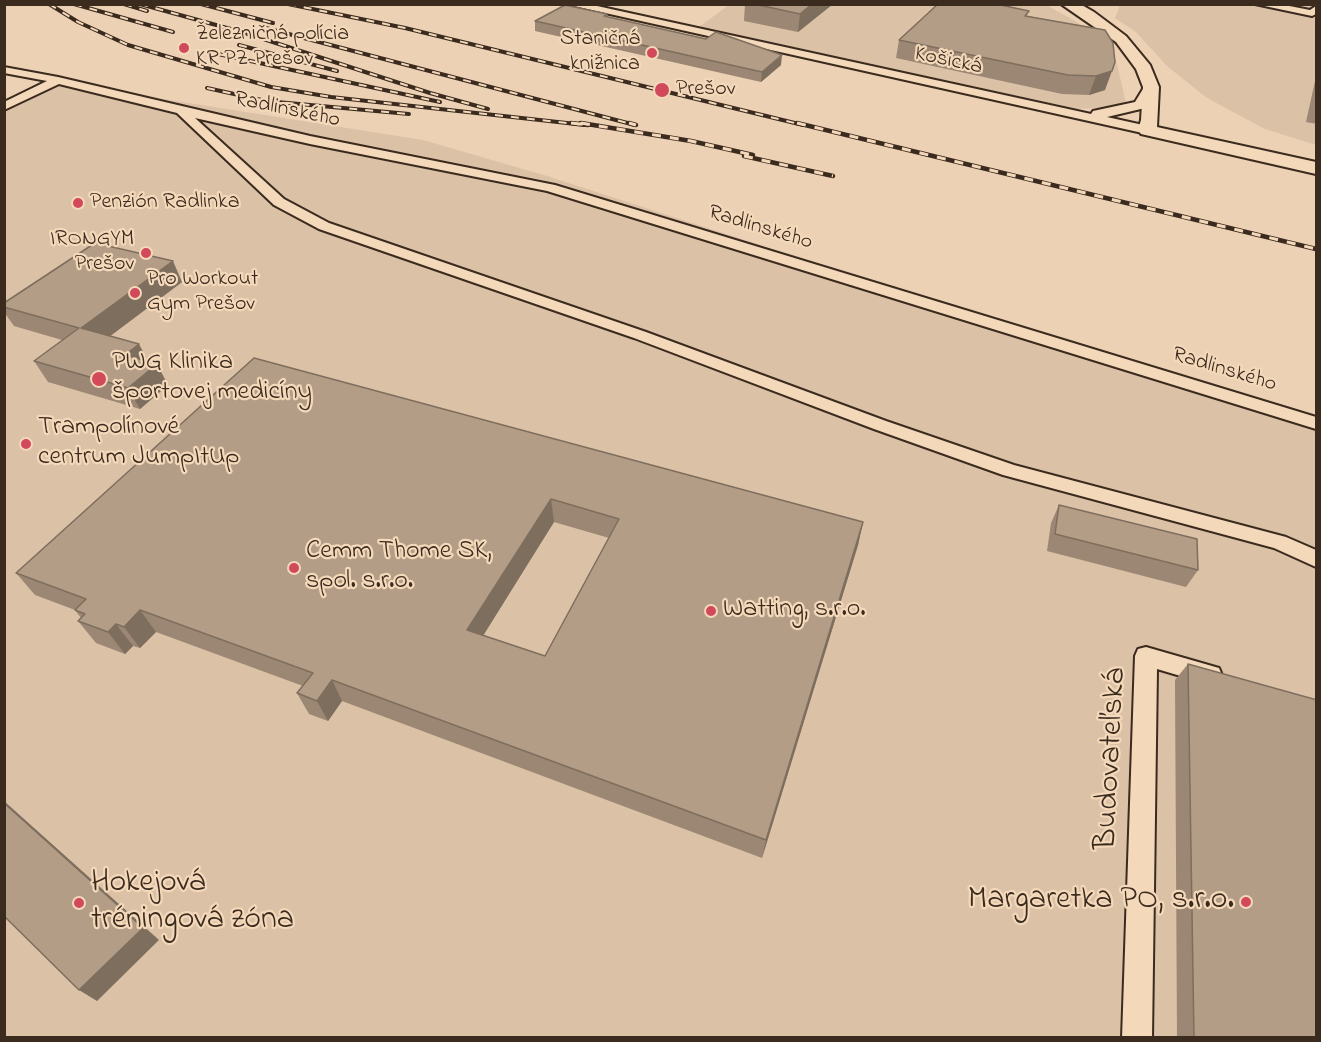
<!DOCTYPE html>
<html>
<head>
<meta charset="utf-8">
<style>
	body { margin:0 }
	#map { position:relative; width:1321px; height:1042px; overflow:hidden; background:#ecd1b4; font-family:"Indie Flower",sans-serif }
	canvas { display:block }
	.frame { position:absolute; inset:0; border:6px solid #3b2a1e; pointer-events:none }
</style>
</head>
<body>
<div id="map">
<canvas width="1321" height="1042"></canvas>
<div class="frame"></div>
</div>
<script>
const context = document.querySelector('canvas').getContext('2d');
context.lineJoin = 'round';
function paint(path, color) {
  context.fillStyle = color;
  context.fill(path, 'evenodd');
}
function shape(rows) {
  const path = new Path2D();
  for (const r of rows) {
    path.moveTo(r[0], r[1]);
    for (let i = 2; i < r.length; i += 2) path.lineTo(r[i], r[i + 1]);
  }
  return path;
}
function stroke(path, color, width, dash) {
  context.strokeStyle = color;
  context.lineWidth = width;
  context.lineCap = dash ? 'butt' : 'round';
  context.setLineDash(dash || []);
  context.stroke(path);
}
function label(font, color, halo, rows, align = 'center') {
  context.font = font + ' "Indie Flower",sans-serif';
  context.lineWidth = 4.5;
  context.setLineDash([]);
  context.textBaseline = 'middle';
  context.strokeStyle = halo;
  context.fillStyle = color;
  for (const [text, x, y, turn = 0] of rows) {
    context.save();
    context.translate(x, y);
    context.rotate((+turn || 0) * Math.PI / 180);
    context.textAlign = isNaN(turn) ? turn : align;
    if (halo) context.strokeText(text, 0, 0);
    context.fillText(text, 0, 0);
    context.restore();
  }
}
paint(shape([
	[729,5,1046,5,1077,22,1096,36,1116,60,1126,103,1113,107,1078,109,699,27],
	[1120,5,1316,5,1316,145,1265,129,1207,98,1167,66,1136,32,1115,18],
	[57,79,138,95,423,140,547,176,1316,425,1316,1037,5,1038,5,106]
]), '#dbc1a6');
const minor = shape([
	[1255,4,1279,4,1310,10,1316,6,1316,14,1312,16,1255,4],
	[4,67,58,77,310,136,555,185,1316,417,1316,429,547,191,310,144,195,118,284,199,329,223,646,332,886,421,1014,465,1286,537,1316,550,1316,567,1274,548,1003,475,874,429,634,338,319,229,274,205,177,113,59,84,4,110,4,102,47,81,4,73,4,67],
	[1146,647,1219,668,1222,675,1219,682,1211,685,1157,669,1152,1038,1122,1038,1135,656,1138,649,1146,647]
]);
const tertiary = shape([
	[565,4,588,4,1091,114,1093,111,1135,102,1146,84,1151,83,1158,87,1145,108,1107,117,1152,127,1154,130,1147,134,565,4]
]);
const primary = shape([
	[1061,4,1080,4,1094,12,1126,36,1150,65,1159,87,1157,127,1316,162,1316,174,1141,134,1138,130,1141,120,1143,87,1136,69,1116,42,1061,4]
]);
stroke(minor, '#3b2a1e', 4);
stroke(tertiary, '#3b2a1e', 4);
stroke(primary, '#3b2a1e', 4);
paint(minor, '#f3d8ba');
paint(tertiary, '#f3d8ba');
paint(primary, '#f3d8ba');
const railFar1 = shape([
	[49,4,78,22,128,45,271,87,331,97,585,125],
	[74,4,173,32],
	[124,4,147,11],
	[140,4,245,33,430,93,488,109],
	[201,4,273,23],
	[288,4,405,28,803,125],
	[262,27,635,125],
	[239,45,337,71],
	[218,54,440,102],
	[207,88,266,101,409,114],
	[580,123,590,125]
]);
const rail = shape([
	[571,123,588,125],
	[581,123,691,141,753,155],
	[629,123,636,125],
	[797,123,1316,249],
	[744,156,833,176]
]);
stroke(railFar1, '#3b2a1e', 4);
stroke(rail, '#3b2a1e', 4.5);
stroke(railFar1, '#f3d8ba', 2, [8]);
stroke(rail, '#f3d8ba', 3, [9]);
paint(shape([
	[745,4,833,4,798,32,744,21],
	[938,4,1003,4,1002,6,1028,16,1105,30,1105,90,1089,95,1062,94,896,58,899,40],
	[607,14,608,17,781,65,761,82,535,31,535,21],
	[1317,72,1317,124,1306,122],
	[182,282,110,336,149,362,168,385,140,409,48,382,34,361,62,340,14,326,4,312,4,303],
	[254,358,863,522,858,545,762,858,342,701,328,721,309,714,297,693,303,686,156,632,140,648,133,646,125,654,96,643,78,621,81,618,75,610,35,595,16,573],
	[554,522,609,538,545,656,483,635],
	[1059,505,1198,570,1186,587,1047,551,1051,523],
	[1188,664,1317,1038,1177,1038,1175,680]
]), '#9b8773');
paint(shape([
	[812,4,833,4,798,32,800,14],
	[782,55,781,65,761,82,762,72],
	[1112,71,1105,90,1089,95,1096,76],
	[173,261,182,282,93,349,81,328],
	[139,344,150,365,125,355],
	[157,364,168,385,140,409,128,388],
	[551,499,554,522,473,652,467,630],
	[863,522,858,545,762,858,766,840],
	[140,610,156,632,140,648,124,627],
	[116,624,133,646,125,654,108,632],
	[332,680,342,701,328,721,317,701],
	[4,801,159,940,97,1001,79,990]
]), '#7e6e5e');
const building = shape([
	[754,4,812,4,800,14,754,4],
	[938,4,996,4,1029,11,1025,16,1105,30,1113,43,1115,62,1112,71,1096,76,1068,75,899,40,938,4],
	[565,5,607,14,604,16,706,39,716,32,782,55,762,72,535,21,565,5],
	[95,243,173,261,81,328,139,344,125,355,157,364,128,388,34,361,79,328,4,307,4,303,95,243],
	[254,358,863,522,766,840,332,680,317,701,297,693,313,673,140,610,124,627,116,624,108,632,78,621,85,614,75,610,86,599,16,573,254,358],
	[551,499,619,519,545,656,467,630,551,499],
	[1059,505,1197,539,1198,570,1055,534,1059,505],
	[1188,664,1317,700,1317,1038,1194,1038,1188,664],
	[4,803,143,928,79,990,4,916,4,803]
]);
paint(building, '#b49d86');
stroke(building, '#7e6e5e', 1.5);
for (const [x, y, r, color] of [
	[184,48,6,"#d1495b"],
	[652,53,6,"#d1495b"],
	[662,90,8,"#d1495b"],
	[78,203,6,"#d1495b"],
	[146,253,6,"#d1495b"],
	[135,293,6,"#d1495b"],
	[99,379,8,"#d1495b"],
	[26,444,6,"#d1495b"],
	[294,568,6,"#d1495b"],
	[711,611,6,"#d1495b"],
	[1246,902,6,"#d1495b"],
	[79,903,6,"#d1495b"]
]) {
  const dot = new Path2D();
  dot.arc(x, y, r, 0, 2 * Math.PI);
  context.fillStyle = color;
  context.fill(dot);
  stroke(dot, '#f3d8ba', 2);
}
label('22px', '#3b2a1e', '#f3d8ba', [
	["Železničná polícia",196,35],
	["KR PZ Prešov",196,60],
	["Staničná",640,40,"right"],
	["knižnica",640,65,"right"],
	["Prešov",676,90],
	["Penzión Radlinka",90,203],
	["IRONGYM",134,240,"right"],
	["Prešov",134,265,"right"],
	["Pro Workout",147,280],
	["Gym Prešov",147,305]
], 'left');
label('22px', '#3b2a1e', '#f3d8ba', [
	["Košická",948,62,12],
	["Radlinského",287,111,12],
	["Radlinského",760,229,17],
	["Radlinského",1224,371,17]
]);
label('26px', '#3b2a1e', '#f3d8ba', [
	["PWG Klinika",112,364],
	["športovej medicíny",112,394],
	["Trampolínové",38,429],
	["centrum JumpItUp",38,459],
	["Cemm Thome SK,",306,553],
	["spol. s.r.o.",306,583],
	["Watting, s.r.o.",723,611]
], 'left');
label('32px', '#3b2a1e', '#f3d8ba', [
	["Budovateľská",1113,759,-87]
]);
label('32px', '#3b2a1e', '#f3d8ba', [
	["Hokejová",91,885],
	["tréningová zóna",91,922],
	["Margaretka PO, s.r.o.",1234,902,"right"]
], 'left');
</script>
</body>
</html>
